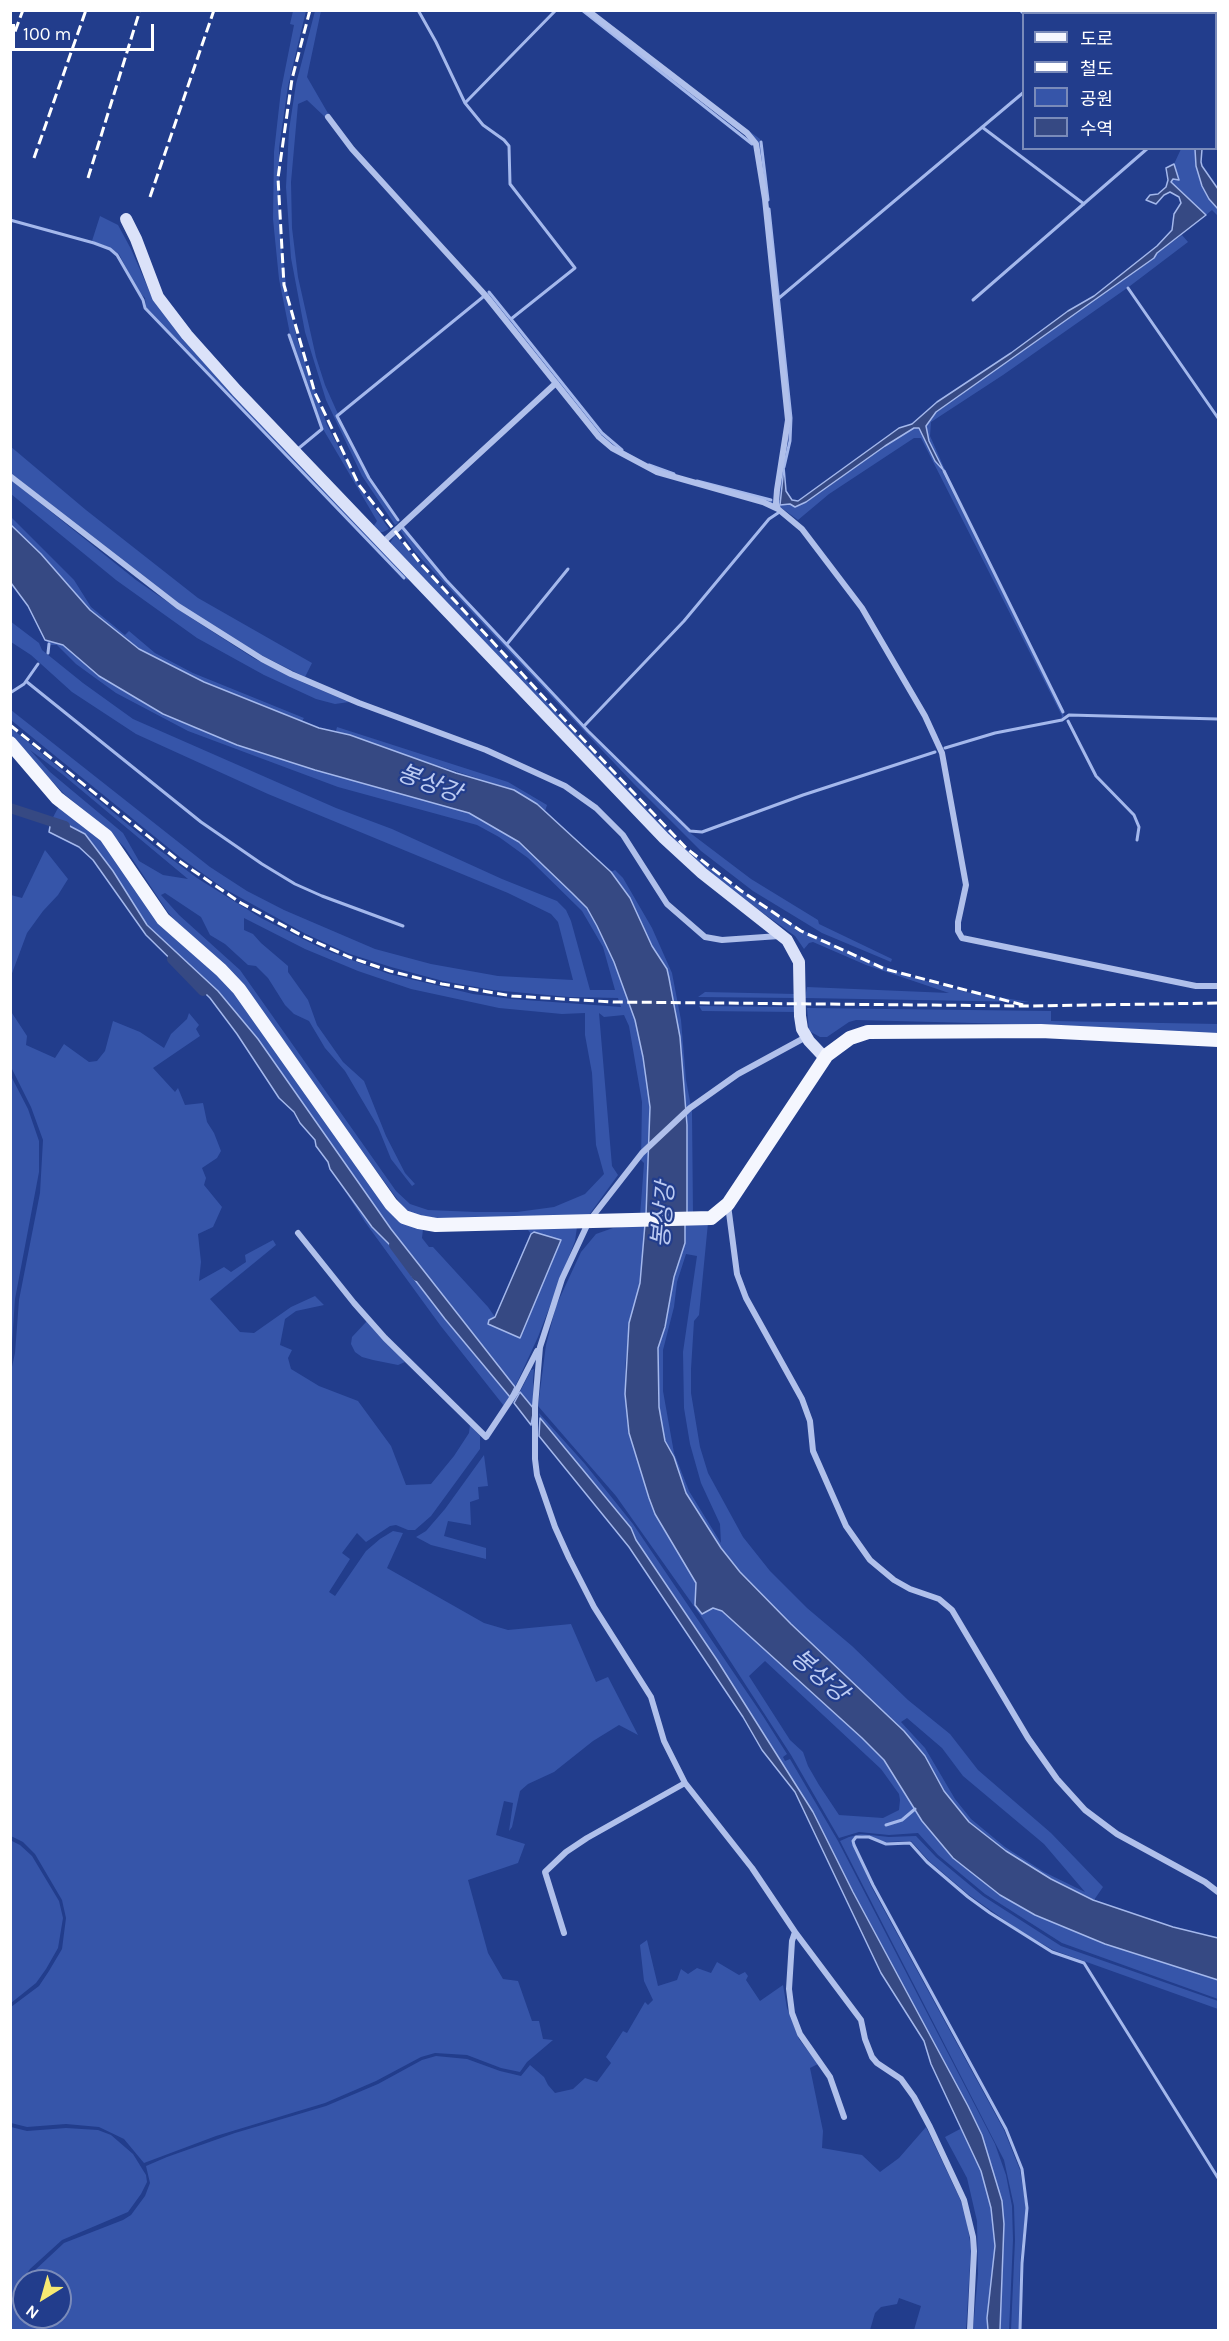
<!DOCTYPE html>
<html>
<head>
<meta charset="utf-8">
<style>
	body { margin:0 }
	#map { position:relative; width:1229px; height:2341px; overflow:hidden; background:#223d8c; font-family:Karla,"Noto Sans KR",sans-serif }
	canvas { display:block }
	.frame { position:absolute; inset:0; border:12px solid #fff; pointer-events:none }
	.legend { position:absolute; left:1022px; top:12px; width:195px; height:138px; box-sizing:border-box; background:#223d8c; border:2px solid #7a8bba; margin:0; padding:8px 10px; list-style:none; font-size:18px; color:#fff }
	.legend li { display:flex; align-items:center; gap:12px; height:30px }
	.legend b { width:30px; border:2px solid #7a8bba }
	.north { position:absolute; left:12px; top:2269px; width:60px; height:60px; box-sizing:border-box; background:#223d8c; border:2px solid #7a8bba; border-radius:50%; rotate:217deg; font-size:16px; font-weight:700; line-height:24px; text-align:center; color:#fff }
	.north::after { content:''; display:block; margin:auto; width:21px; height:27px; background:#f7e972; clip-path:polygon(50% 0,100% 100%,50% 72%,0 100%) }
	.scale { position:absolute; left:12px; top:24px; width:142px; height:27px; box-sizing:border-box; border:3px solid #fff; border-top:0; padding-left:8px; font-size:18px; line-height:21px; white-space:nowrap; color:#fff; -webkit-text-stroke:4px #223d8c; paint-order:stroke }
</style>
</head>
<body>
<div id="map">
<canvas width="1229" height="2341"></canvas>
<div class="frame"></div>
<ul class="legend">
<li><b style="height:8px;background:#f4f6fe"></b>도로</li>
<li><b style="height:8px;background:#fff"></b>철도</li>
<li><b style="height:16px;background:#3655a9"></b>공원</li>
<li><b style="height:16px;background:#364983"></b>수역</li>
</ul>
<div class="north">N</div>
<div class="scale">100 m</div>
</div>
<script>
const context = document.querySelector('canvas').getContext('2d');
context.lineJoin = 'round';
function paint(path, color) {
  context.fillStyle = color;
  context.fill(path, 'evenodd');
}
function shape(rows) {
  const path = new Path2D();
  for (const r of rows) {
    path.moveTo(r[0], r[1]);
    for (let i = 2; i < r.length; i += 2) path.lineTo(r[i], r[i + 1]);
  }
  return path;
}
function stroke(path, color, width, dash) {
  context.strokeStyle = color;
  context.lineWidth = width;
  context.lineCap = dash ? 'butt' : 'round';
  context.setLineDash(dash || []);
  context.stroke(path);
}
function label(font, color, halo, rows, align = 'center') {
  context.font = font + ' Karla,"Noto Sans KR",sans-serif';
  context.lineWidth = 4.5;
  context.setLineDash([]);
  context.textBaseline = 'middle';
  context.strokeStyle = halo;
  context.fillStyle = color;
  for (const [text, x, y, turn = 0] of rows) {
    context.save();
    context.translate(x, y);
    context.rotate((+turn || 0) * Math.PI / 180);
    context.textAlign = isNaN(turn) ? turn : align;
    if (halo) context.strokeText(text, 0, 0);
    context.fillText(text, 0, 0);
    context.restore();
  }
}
paint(shape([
	[293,11,306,11,288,86,279,148,279,220,286,285,297,339,327,425,359,486,389,529,383,532,379,532,373,527,377,521,323,429,290,334,279,279,273,219,274,152,281,90,294,25,290,24],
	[315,11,321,11,307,77,329,115,325,117,307,100,298,104,291,182,292,228,298,277,316,357,325,385,338,414,336,416,357,457,398,523,395,525,362,476,326,400,305,332,291,258,286,187,289,130,296,84],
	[1207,11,1218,11,1218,75,1216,86,1216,14,1207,13],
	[703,97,760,139,790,428,779,500,806,502,885,446,914,428,919,428,943,473,1027,642,1064,716,1061,719,1062,716,921,438,914,438,829,494,798,520,779,506,778,500,788,433,758,144],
	[1181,149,1195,149,1196,166,1202,186,1209,199,1218,209,1218,216,1212,210,1206,215,1171,182,1173,179,1179,180,1174,164],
	[100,216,118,225,131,249,151,295,162,311,410,577,407,580,146,307,145,298,138,291,119,254,109,247,92,241],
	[1182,235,1188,242,1130,286,1003,375,931,422,930,436,946,472,944,471,929,441,926,426,936,412,1154,258,1157,253],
	[488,292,612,444,651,466,688,479,745,492,770,501,774,500,774,502,771,504,691,482,631,459,600,435,487,294],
	[10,446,86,510,198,598,312,663,305,677,259,654,204,621,137,574,11,473],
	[10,479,136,580,188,616,255,659,304,683,349,702,335,704,316,699,264,675,197,638,116,580,11,494],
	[10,516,74,580,91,607,125,635,129,631,155,653,193,673,304,718,302,721,204,682,139,649,90,610,41,554,11,524],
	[402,528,445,580,588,731,689,832,751,879,818,920,819,924,892,959,891,962,822,933,753,891,701,851,634,784,415,552,400,530],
	[395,535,489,640,656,819,690,852,728,882,802,930,868,960,908,976,966,992,1029,1002,805,998,807,987,949,993,866,965,813,942,809,943,804,949,795,936,728,888,687,854,390,543],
	[10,621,39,643,42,650,83,683,133,719,336,808,392,829,502,879,557,901,566,910,571,921,590,990,615,990,603,947,582,911,528,858,499,837,477,825,338,787,188,731,116,693,76,664,57,645,51,645,45,640,63,645,99,676,163,715,264,754,469,813,519,842,544,865,587,908,597,926,614,962,635,1020,643,1057,650,1107,646,1215,640,1216,644,1163,641,1160,642,1102,629,1026,624,1015,604,1017,599,1013,612,1166,618,1175,589,1215,431,1220,411,1213,403,1207,361,1150,167,911,125,848,105,827,64,794,11,737,11,728,154,846,197,878,261,918,325,950,389,974,473,994,512,999,621,1007,618,998,569,997,493,990,443,981,391,967,350,954,306,934,223,888,181,858,11,720,11,710,210,867,247,891,284,910,375,949,431,964,498,976,573,980,558,922,551,914,508,893,268,794,136,734,72,692,31,655,11,642],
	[30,750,62,774,188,879,163,875,139,861,123,833,50,772],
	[165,893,201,917,210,935,225,944,248,965,256,966,268,978,285,1005,294,1014,309,1021,325,1048,345,1071,378,1127,391,1159,412,1186,415,1184,405,1173,386,1136,364,1081,343,1062,317,1025,308,1000,288,972,288,966,261,943,253,934,244,930,244,918,305,949,358,971,411,989,499,1008,562,1014,585,1013,585,1035,592,1073,596,1145,604,1174,585,1194,554,1207,517,1212,476,1212,428,1210,410,1204,396,1191,240,970,179,915,161,895],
	[337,727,508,782,547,805,545,811,537,804,514,790,374,745,336,731],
	[58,808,64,808,101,837,128,875,228,982,402,1220,577,1227,575,1241,538,1337,515,1387,391,1229,258,1039,218,991,147,925,113,871,85,834,64,823,51,821],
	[423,1229,528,1230,531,1234,534,1232,491,1327,492,1320,495,1317,488,1307,433,1247,429,1247,422,1238],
	[45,850,68,879,58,895,43,911,27,933,11,976,11,895,22,898],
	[615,870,623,878,652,928,672,973,681,1020,686,1080,692,1112,693,1215,687,1215,687,1125,676,1011,667,969,652,946,630,898,611,872],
	[705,992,796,994,795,998,698,997],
	[699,1006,796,1007,797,1012,702,1011],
	[807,1008,1051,1011,1051,1021,1218,1024,1218,1035,1051,1025,856,1020,849,1022,827,1037,820,1037,809,1031],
	[10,1010,27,1036,26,1045,55,1058,64,1044,89,1062,97,1061,105,1051,113,1021,140,1032,164,1048,171,1034,187,1019,189,1013,199,1025,196,1029,200,1036,153,1068,175,1092,178,1088,185,1105,203,1103,207,1122,214,1133,221,1151,217,1158,202,1168,206,1178,204,1185,222,1207,213,1227,198,1234,201,1262,199,1281,224,1267,231,1272,246,1262,245,1255,273,1240,276,1245,210,1299,240,1332,254,1333,291,1307,315,1296,324,1305,296,1311,285,1319,280,1345,292,1350,288,1358,291,1369,319,1386,358,1401,391,1446,406,1485,431,1484,454,1456,469,1433,470,1425,480,1436,480,1449,431,1516,415,1530,408,1530,396,1525,390,1526,366,1542,357,1533,342,1553,350,1559,329,1592,335,1596,366,1551,380,1539,393,1531,403,1533,387,1568,484,1623,508,1630,571,1624,596,1682,608,1677,638,1735,619,1725,593,1741,554,1772,528,1784,520,1791,512,1827,509,1831,513,1803,504,1801,496,1835,525,1844,518,1863,468,1880,488,1953,503,1979,518,1981,532,2021,539,2021,543,2039,553,2040,527,2062,520,2072,501,2068,467,2055,435,2053,421,2057,376,2081,325,2103,216,2136,144,2163,124,2139,99,2127,66,2124,27,2127,11,2123,11,2007,39,1986,49,1971,62,1949,66,1918,62,1900,35,1854,23,1842,11,1836,10,1376,15,1353,19,1300,40,1193,43,1140,31,1107,11,1067],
	[11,1076,28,1109,39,1141,39,1172,15,1299,11,1358],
	[345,1191,372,1227,408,1263,412,1276,445,1319,510,1397,504,1406,440,1325,365,1222],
	[685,1223,708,1223,699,1315,694,1321,691,1369,691,1393,700,1447,708,1473,743,1537,770,1571,807,1608,852,1646,908,1700,950,1734,978,1770,1051,1833,1103,1887,1094,1900,1051,1879,1006,1851,969,1822,944,1791,925,1756,904,1731,791,1624,740,1572,721,1548,686,1493,671,1452,665,1441,659,1407,657,1378,658,1348,665,1327,674,1277,682,1252],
	[686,1254,697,1256,683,1352,684,1408,690,1444,701,1483,720,1524,721,1543,689,1491,674,1453,663,1391,663,1350,674,1307,677,1282],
	[907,1718,942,1748,963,1776,1044,1844,1085,1892,1044,1872,1005,1847,971,1819,955,1799,925,1748,901,1722],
	[645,1224,640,1283,629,1323,628,1337,625,1368,628,1422,629,1433,655,1514,696,1583,695,1605,702,1614,713,1608,722,1611,862,1738,884,1760,922,1821,953,1858,1000,1895,1035,1915,1105,1944,1218,1980,1218,1999,1062,1943,985,1894,938,1855,918,1833,889,1835,859,1832,839,1838,791,1755,703,1619,616,1496,538,1406,546,1345,556,1306,581,1252,596,1234,613,1228],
	[765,1661,881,1769,899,1794,900,1800,899,1810,883,1818,839,1815,819,1785,808,1766,803,1752,790,1740,749,1676],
	[367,1321,405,1362,398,1365,373,1360,362,1357,355,1352,351,1344,352,1337],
	[534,1369,533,1380,534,1409,520,1392,531,1370],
	[539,1413,585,1464,633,1524,763,1716,787,1754,783,1757,785,1761,790,1759,838,1841,995,2144,1006,2175,1012,2206,1013,2240,1009,2330,1000,2330,1004,2224,982,2135,968,2106,853,1892,813,1812,717,1660,636,1540,631,1528,597,1486,563,1448,540,1418],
	[484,1455,488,1486,478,1487,479,1499,470,1502,471,1525,448,1521,444,1536,486,1548,486,1559,431,1545,416,1537,426,1531,445,1509],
	[861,1834,889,1837,916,1836,936,1857,983,1896,1061,1946,1218,2001,1218,2009,1053,1950,1020,1931,969,1895,929,1861,911,1841,886,1842,862,1835,855,1836,852,1840,871,1886,1004,2130,1020,2170,1026,2208,1020,2263,1019,2330,1011,2330,1015,2240,1014,2206,1004,2160,840,1841,849,1837],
	[10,1840,20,1845,32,1856,59,1901,63,1918,58,1948,46,1969,36,1983,11,2003],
	[647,1940,658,1986,677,1980,681,1969,688,1974,697,1968,711,1973,717,1962,739,1975,745,1972,748,1976,746,1980,760,2001,783,1985,787,2008,799,2039,818,2064,810,2068,823,2131,822,2148,862,2155,880,2172,899,2158,926,2127,960,2199,966,2216,971,2248,966,2330,914,2330,921,2306,899,2298,897,2304,881,2307,875,2313,870,2330,11,2330,10,2303,24,2285,24,2317,60,2317,60,2281,26,2281,33,2272,64,2243,123,2220,131,2215,145,2196,150,2183,146,2166,167,2157,235,2133,326,2106,378,2084,422,2060,436,2056,467,2059,500,2071,521,2076,530,2065,544,2077,548,2085,555,2093,573,2089,585,2078,597,2082,611,2063,606,2057,623,2031,627,2033,645,2002,648,2005,653,2000,644,1981,640,1945],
	[11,2127,27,2131,66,2128,98,2130,111,2135,133,2154,146,2175,147,2182,141,2194,128,2212,62,2240,30,2269,11,2297],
	[962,2128,981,2171,991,2208,995,2246,987,2318,988,2330,973,2330,978,2274,977,2221,967,2178,945,2137]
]), '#3655a9');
const water = shape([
	[1195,149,1202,149,1201,162,1202,166,1218,189,1218,209,1209,199,1202,186,1196,166,1195,149],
	[1174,164,1179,180,1173,179,1171,182,1206,215,1157,253,1154,258,936,412,926,426,929,441,944,471,935,461,919,428,914,428,885,446,806,502,795,507,790,504,780,505,784,467,786,491,792,500,798,501,899,428,912,424,937,402,1011,353,1068,311,1094,296,1157,246,1172,230,1174,214,1181,203,1179,197,1170,192,1164,195,1156,204,1146,200,1150,195,1158,194,1166,187,1168,180,1166,168,1174,164],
	[10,524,41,554,90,610,139,649,204,682,319,728,350,735,456,773,514,790,537,804,611,872,630,898,652,946,667,969,669,978,680,1037,687,1125,687,1215,646,1215,650,1107,643,1057,635,1020,614,962,597,926,587,908,572,893,519,842,469,813,315,770,237,745,163,714,99,676,63,645,45,640,28,606,11,583,10,524],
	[51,821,64,823,85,834,113,871,147,925,218,991,258,1039,391,1229,515,1387,510,1397,445,1319,412,1276,408,1263,372,1227,330,1169,328,1162,316,1146,315,1140,300,1123,294,1112,279,1098,237,1034,210,998,146,935,93,860,79,847,49,832,51,821],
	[685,1223,685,1243,674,1277,665,1327,658,1348,659,1407,665,1441,674,1457,686,1493,721,1548,740,1572,791,1624,904,1731,925,1756,944,1791,969,1822,1006,1851,1051,1879,1093,1900,1173,1927,1218,1938,1218,1980,1105,1944,1035,1915,1000,1895,953,1858,922,1821,884,1760,862,1738,722,1611,713,1608,702,1614,695,1605,696,1583,655,1514,649,1498,629,1433,625,1394,629,1323,640,1283,645,1224,685,1223],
	[534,1232,561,1240,520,1338,488,1324,489,1320,495,1317,531,1234,534,1232],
	[520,1392,534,1409,531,1425,514,1403,520,1392],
	[540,1418,631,1528,636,1540,717,1660,813,1812,853,1892,968,2106,982,2135,1002,2201,1004,2224,1000,2330,988,2330,987,2318,995,2246,991,2208,981,2171,931,2064,924,2041,881,1973,795,1792,762,1750,743,1717,629,1547,539,1436,540,1418]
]);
paint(water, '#364983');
stroke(water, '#a4b8ec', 1.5);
stroke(shape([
	[418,10,436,42,465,103,483,125,504,140,509,146,510,184,575,268,511,319,602,433,622,450],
	[582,10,752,144],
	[1020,10,1024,14],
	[465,103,556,10],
	[982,127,1084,204],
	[761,142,768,200],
	[769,209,791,418,790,441,784,467],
	[10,220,94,243,110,249,117,255,143,300,145,308,404,578],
	[1128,288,1218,418],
	[489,292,510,318],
	[779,298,1024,92],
	[973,300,1148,148],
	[289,335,322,429,299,448],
	[649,465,674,474],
	[944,471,1063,712],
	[697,481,771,500],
	[398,520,369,478,337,416,483,297],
	[403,528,446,580,588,731,690,831,702,832,803,795,935,752],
	[507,644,568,569],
	[48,653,49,644],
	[27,682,201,822,262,864,295,884,322,896,403,926],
	[10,693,24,684,38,664],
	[1068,721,1096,776,1134,815,1139,827,1137,840],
	[585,725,684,621,769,519,778,513],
	[945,748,995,733,1062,720,1069,715,1218,719],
	[886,1825,902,1820,915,1809],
	[1020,2330,1022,2263,1027,2208,1022,2169,1006,2129,873,1885,854,1845,853,1841,856,1837,869,1837,886,1844,910,1843,927,1862,968,1897,990,1913,1052,1952,1084,1963,1218,2178]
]), '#a4b8ec', 3);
stroke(shape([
	[10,808,65,826],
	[172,959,203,991],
	[394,1245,417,1276]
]), '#364983', 10);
stroke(shape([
	[587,10,747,133,756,144,765,199,788,420,777,490,776,503,778,509],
	[328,117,352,149,486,296,599,437,612,448,657,472,763,502,778,509,802,529,862,608,925,716,942,753,966,885,958,922,958,931,962,938,1196,986,1218,986],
	[10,476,178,606,262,659,291,674,359,703,486,750,565,786,596,808,623,835,667,904,705,937,722,940,779,936],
	[382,543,556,383],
	[806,1037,738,1074,690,1108,642,1153,589,1221,562,1279,540,1347,535,1406,535,1459,537,1475,555,1527,569,1558,594,1607,651,1697,664,1741,685,1783,752,1868,795,1932,861,2020,865,2039,872,2057,877,2063,901,2079,914,2097,930,2127,964,2200,973,2237,974,2251,970,2330],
	[728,1205,737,1274,746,1298,802,1399,810,1421,813,1451,846,1526,870,1560,894,1580,910,1589,939,1599,952,1610,1028,1738,1057,1779,1085,1810,1117,1834,1205,1882,1218,1892],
	[298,1233,354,1303,385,1338,486,1437,516,1392,537,1351],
	[795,1932,792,1941,789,1989,792,2013,800,2034,830,2077,844,2117],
	[564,1933,545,1872,566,1852,587,1838,685,1783]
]), '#b0c0eb', 6);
stroke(shape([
	[126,219,136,239,158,297,187,335,237,391,664,838,702,873,787,940,799,962,800,1016,802,1029,809,1041,825,1058]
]), '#dbe2f9', 12);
stroke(shape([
	[10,743,57,798,106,836,163,919,221,970,239,989,391,1204,404,1217,419,1222,436,1225,711,1218,728,1204,827,1055,850,1038,868,1032,1041,1031,1218,1040]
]), '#f4f6fe', 14);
stroke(shape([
	[310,10,292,79,278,178,284,285,315,393,359,485,420,563,561,716,686,848,740,890,801,931,885,969,1027,1006],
	[10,45,23,10],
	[34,158,86,10],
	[88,178,140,10],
	[150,197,214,10],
	[10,725,179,861,241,903,305,937,349,957,390,971,442,984,512,996,613,1002,1027,1006,1218,1003]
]), '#fff', 3, [10, 4.5]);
label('italic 24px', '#bccbf2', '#223d8c', [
	["봉상강",429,784,21],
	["봉상강",664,1215,-85],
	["봉상강",819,1676,41]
]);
</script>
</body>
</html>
